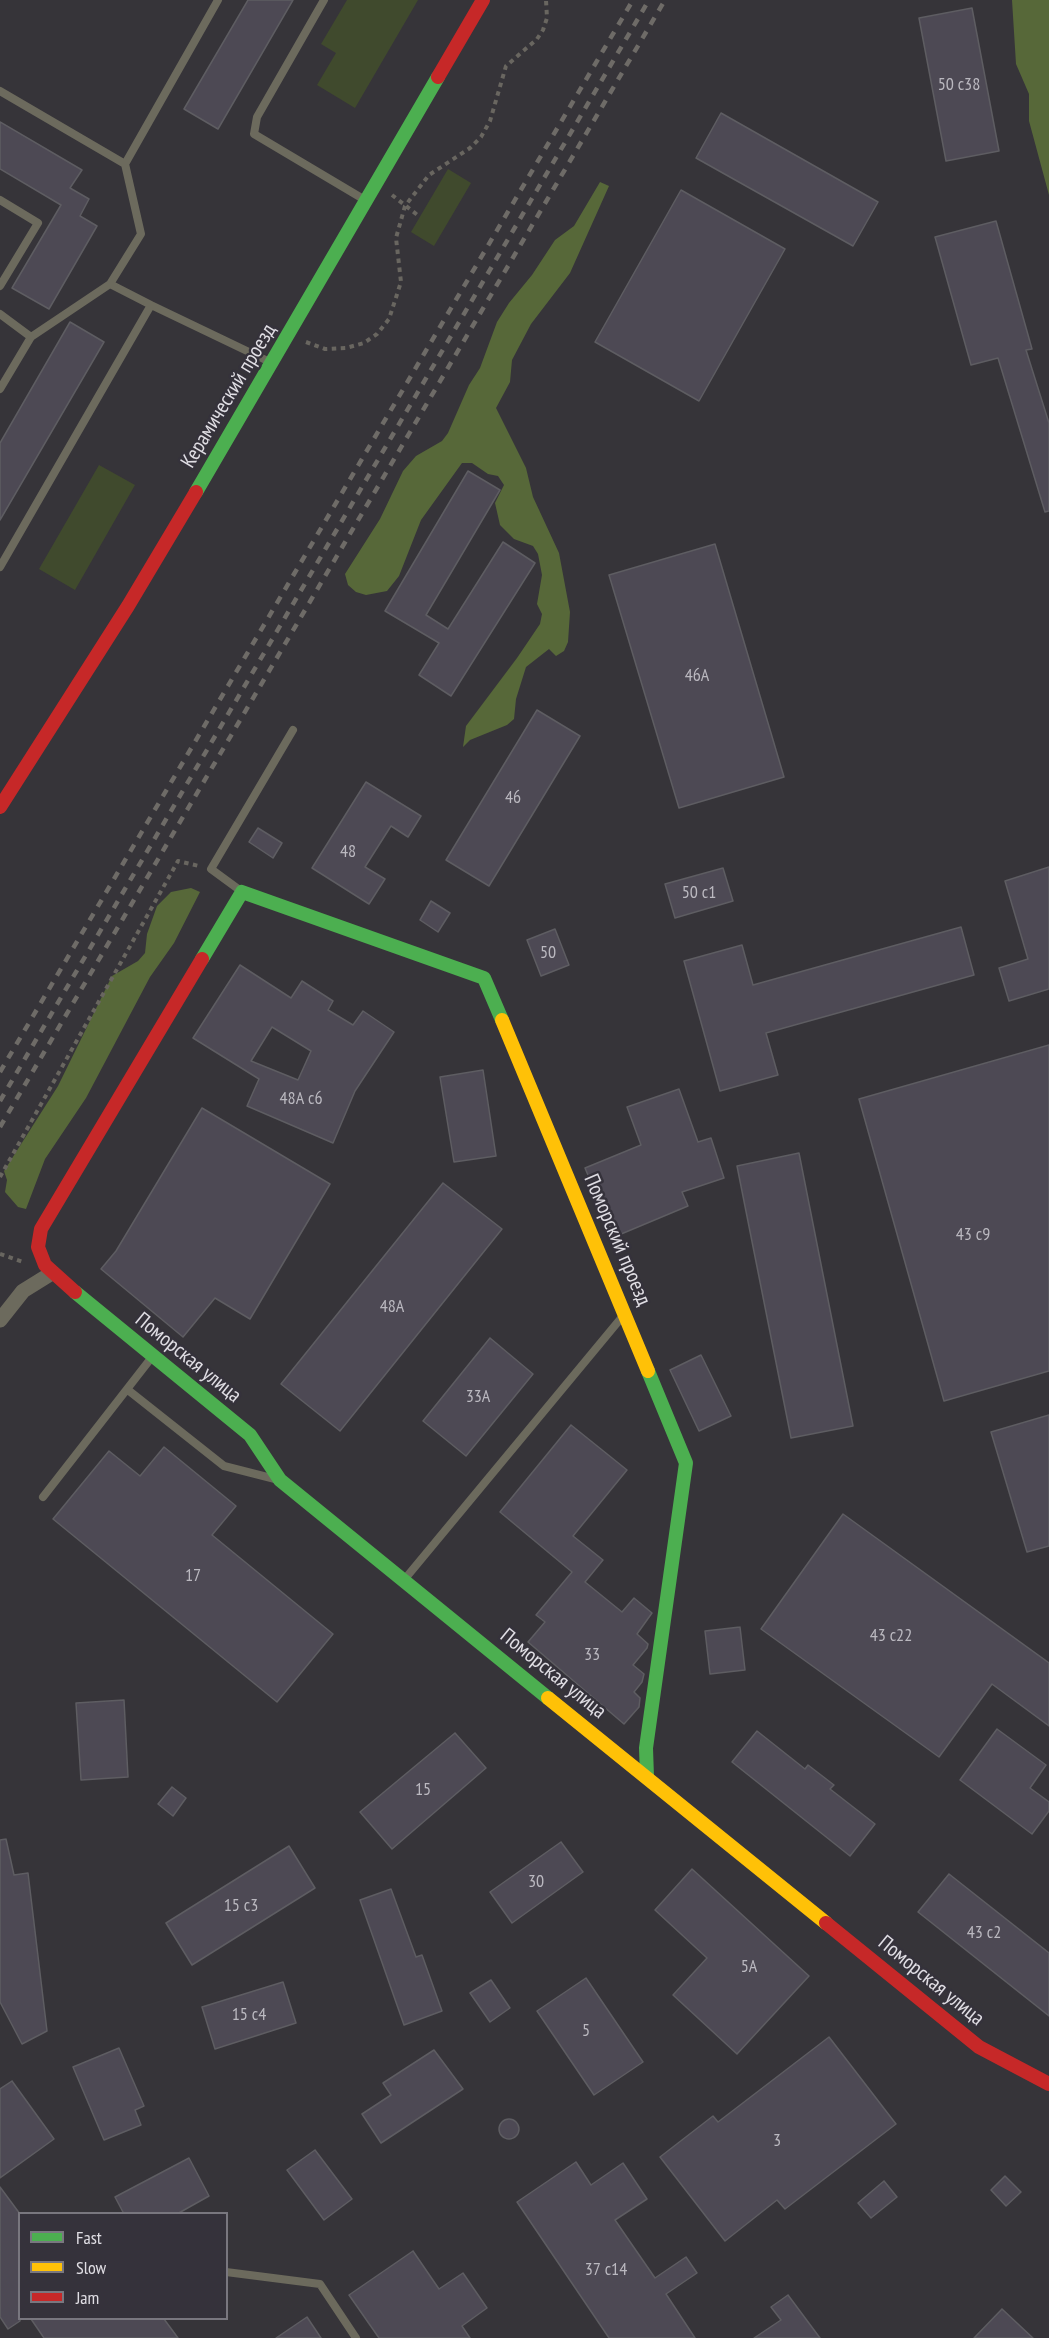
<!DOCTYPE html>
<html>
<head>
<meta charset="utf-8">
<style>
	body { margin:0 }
	#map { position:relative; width:1049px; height:2338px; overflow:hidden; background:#363439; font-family:"PT Sans Narrow",sans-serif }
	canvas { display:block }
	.legend { position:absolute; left:18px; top:2212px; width:210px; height:108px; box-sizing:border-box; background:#35323b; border:2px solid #79777f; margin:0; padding:8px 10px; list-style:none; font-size:18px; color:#e0dee4 }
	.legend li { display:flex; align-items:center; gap:12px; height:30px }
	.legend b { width:30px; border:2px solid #79777f }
</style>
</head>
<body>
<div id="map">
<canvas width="1049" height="2338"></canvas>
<ul class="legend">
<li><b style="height:8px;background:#4caf50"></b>Fast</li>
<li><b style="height:8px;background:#ffc107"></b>Slow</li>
<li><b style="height:8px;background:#c62828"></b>Jam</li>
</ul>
</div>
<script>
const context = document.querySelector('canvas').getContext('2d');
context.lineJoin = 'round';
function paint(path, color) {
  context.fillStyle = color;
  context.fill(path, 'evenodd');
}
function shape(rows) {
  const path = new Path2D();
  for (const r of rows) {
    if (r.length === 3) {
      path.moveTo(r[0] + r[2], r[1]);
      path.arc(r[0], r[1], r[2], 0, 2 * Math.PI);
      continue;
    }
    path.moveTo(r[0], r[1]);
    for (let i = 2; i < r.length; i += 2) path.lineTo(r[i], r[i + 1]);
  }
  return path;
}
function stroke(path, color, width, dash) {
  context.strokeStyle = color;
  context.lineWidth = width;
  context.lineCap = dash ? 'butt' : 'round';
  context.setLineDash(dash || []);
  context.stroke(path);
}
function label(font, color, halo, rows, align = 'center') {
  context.font = font + ' "PT Sans Narrow",sans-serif';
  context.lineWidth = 5;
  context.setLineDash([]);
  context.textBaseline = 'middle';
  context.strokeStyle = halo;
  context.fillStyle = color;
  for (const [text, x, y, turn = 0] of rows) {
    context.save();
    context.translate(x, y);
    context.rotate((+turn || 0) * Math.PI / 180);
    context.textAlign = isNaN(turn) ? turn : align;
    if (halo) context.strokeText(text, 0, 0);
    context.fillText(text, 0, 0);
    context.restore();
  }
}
paint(shape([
	[347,0,418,0,355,108,317,85,336,53,321,44],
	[448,169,471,183,434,246,411,232],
	[99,465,135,485,75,590,39,569]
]), '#404a2d');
paint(shape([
	[1012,0,1049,0,1049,195,1029,121,1029,94,1016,64],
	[600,182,609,186,570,273,531,324,512,360,510,382,496,408,526,468,533,497,559,553,570,612,568,642,564,651,556,656,549,649,526,667,516,699,514,719,507,725,470,740,463,747,466,726,517,658,540,624,542,614,537,604,542,575,538,554,533,546,514,539,500,525,495,503,504,485,498,476,488,474,472,463,462,463,421,520,399,576,387,591,366,595,356,592,348,585,345,574,380,519,403,471,416,456,442,441,448,433,469,385,480,368,497,322,509,303,532,275,555,240,574,226],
	[191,888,200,892,174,943,150,977,86,1098,45,1159,26,1209,18,1207,5,1192,7,1180,4,1171,58,1086,112,976,138,961,145,953,147,934,157,906,171,892]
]), '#576839');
const building = shape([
	[248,0,293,0,218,129,184,109,248,0],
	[972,8,999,151,946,161,919,18,972,8],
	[721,113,878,202,853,246,696,158,721,113],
	[0,122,82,170,70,188,89,199,80,216,97,226,49,309,12,288,61,205,0,169,0,122],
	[681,190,785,249,699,401,595,342,681,190],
	[996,221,1032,349,1026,350,1049,423,1049,511,1045,512,998,358,971,365,935,237,996,221],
	[70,322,104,342,0,520,0,443,70,322],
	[468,471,500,490,426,615,448,629,503,542,535,563,451,696,419,675,439,643,385,611,468,471],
	[715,544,784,777,679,808,609,575,715,544],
	[537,710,580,736,489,886,446,860,537,710],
	[366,782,421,816,408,837,391,826,365,867,385,879,369,904,312,868,366,782],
	[258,828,282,843,273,858,249,842,258,828],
	[1049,867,1049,989,1009,1001,999,968,1028,959,1005,881,1049,867],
	[723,868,733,901,675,918,665,884,723,868],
	[431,901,450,913,438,932,420,920,431,901],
	[961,927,974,975,766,1033,778,1075,720,1091,684,961,742,945,753,985,961,927],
	[555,929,569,965,541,976,527,940,555,929],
	[240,965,291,998,302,981,333,1001,328,1010,353,1025,363,1011,394,1032,355,1091,333,1143,247,1106,259,1079,193,1038,240,965],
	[272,1027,311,1051,298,1080,251,1061,272,1027],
	[1049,1045,1049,1371,944,1401,859,1099,1049,1045],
	[483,1070,496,1156,454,1162,440,1077,483,1070],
	[679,1089,698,1142,711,1138,724,1178,682,1192,688,1206,614,1237,585,1168,641,1145,627,1107,679,1089],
	[202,1108,330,1184,250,1319,215,1298,183,1337,101,1269,116,1251,202,1108],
	[799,1153,853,1426,791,1438,737,1166,799,1153],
	[443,1183,502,1229,340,1431,281,1384,443,1183],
	[490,1338,533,1374,466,1456,423,1421,490,1338],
	[701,1355,731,1416,699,1431,670,1370,701,1355],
	[1049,1415,1049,1546,1027,1552,991,1432,1049,1415],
	[571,1425,627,1470,573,1536,603,1560,585,1582,622,1612,634,1598,652,1613,637,1634,648,1644,647,1648,633,1665,644,1674,642,1682,634,1692,640,1698,639,1707,624,1724,528,1642,545,1622,536,1615,572,1572,500,1512,571,1425],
	[164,1447,236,1506,212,1535,333,1634,277,1702,53,1519,109,1451,140,1476,164,1447],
	[843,1514,1049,1663,1049,1726,992,1684,939,1757,761,1629,843,1514],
	[740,1627,745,1670,710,1674,705,1631,740,1627],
	[124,1700,128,1777,81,1780,76,1703,124,1700],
	[997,1729,1046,1765,1030,1788,1049,1802,1049,1811,1032,1834,960,1780,997,1729],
	[757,1731,805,1769,808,1765,834,1785,830,1789,875,1824,850,1856,732,1762,757,1731],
	[455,1733,486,1768,392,1849,360,1812,455,1733],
	[172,1787,186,1798,173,1816,158,1804,172,1787],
	[6,1839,14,1875,28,1873,47,2031,22,2044,0,2002,0,1840,6,1839],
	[561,1842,583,1872,512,1923,490,1892,561,1842],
	[289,1846,315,1888,192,1965,166,1923,289,1846],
	[692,1869,809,1976,737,2054,673,1995,707,1958,655,1910,692,1869],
	[949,1874,1049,1953,1049,2016,918,1912,949,1874],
	[391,1889,416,1957,422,1955,442,2011,404,2025,360,1900,391,1889],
	[586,1978,643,2062,594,2095,537,2011,586,1978],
	[491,1980,510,2008,490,2022,470,1993,491,1980],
	[283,1982,296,2023,215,2049,202,2007,283,1982],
	[829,2037,896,2124,785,2209,777,2200,725,2241,660,2157,713,2116,718,2122,829,2037],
	[119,2048,144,2106,135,2110,141,2125,104,2140,73,2067,119,2048],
	[434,2050,463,2089,381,2143,362,2114,391,2095,383,2083,434,2050],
	[12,2081,54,2139,0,2178,0,2089,12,2081],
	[509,2129,10],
	[315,2150,352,2199,324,2220,287,2170,315,2150],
	[189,2158,209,2196,177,2214,124,2214,115,2197,189,2158],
	[576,2162,591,2185,623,2163,647,2199,615,2220,655,2278,686,2257,697,2273,666,2294,695,2338,609,2338,517,2202,576,2162],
	[1005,2176,1021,2192,1006,2206,991,2190,1005,2176],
	[884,2181,897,2197,871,2218,858,2203,884,2181],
	[0,2187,20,2214,20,2321,8,2329,0,2317,0,2187],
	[413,2251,439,2289,463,2273,487,2308,462,2326,470,2338,379,2338,349,2295,413,2251],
	[788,2295,820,2338,754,2338,781,2320,771,2307,788,2295],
	[1002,2309,1033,2338,974,2338,1002,2309],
	[307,2317,321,2338,276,2338,307,2317],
	[31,2319,164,2319,178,2338,44,2338,31,2319]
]);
paint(building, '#4d4954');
stroke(building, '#5e5d62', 1.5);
stroke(shape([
	[392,195,420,217],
	[306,342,325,349,346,348,364,343,377,334,389,319,401,282,396,238,405,206,429,175,470,148,481,137,490,121,506,66,537,39,543,30,547,18,546,0],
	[0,1177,178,861,199,866],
	[0,1254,23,1262]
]), '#696660', 4, [4.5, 4.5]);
stroke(shape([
	[324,0,257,117,254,134,365,200],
	[0,91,125,164],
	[0,200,38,223,0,286],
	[110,284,151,305],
	[0,314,31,337,0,389],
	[31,337,110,284,141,234,125,164,218,0],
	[0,567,151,305,272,363],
	[241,891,211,869,293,730],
	[128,1390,224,1466,275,1479],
	[43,1497,152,1357],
	[404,1580,622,1317],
	[226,2272,320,2284,356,2338]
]), '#6c6a5d', 8);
stroke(shape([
	[0,1320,23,1291,52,1273]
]), '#6c6a5d', 15);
stroke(shape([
	[196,492,438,77],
	[202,959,242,892,484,978,502,1020],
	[75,1292,250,1435,280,1480,548,1698],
	[647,1777,646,1748,686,1463,648,1371]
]), '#4caf50', 14);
stroke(shape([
	[502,1020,648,1371],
	[548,1698,826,1923]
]), '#ffc107', 14);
stroke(shape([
	[438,77,483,0],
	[0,807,128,606,196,492],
	[75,1292,45,1265,38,1247,41,1229,202,959],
	[826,1923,979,2047,1049,2084]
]), '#c62828', 14);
stroke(shape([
	[0,1072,633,0],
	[0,1101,649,0],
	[0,1127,665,0]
]), '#6e6b67', 4.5, [8, 8]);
label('18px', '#bbb9c0', null, [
	["50 с38",959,85],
	["46А",697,676],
	["46",513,798],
	["48",348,852],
	["50 с1",699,893],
	["50",548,953],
	["48А с6",301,1099],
	["43 с9",973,1235],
	["48А",392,1307],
	["33А",478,1397],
	["17",193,1576],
	["43 с22",891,1636],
	["33",592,1655],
	["15",423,1790],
	["30",536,1882],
	["15 с3",241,1906],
	["43 с2",984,1933],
	["5А",749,1967],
	["15 с4",249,2015],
	["5",586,2031],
	["3",777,2141],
	["37 с14",606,2270]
]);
label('21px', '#e0dee4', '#35323b', [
	["Керамический проезд",229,396,-59],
	["Поморский проезд",617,1240,67],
	["Поморская улица",188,1358,39],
	["Поморская улица",553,1674,39],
	["Поморская улица",931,1981,39]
]);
</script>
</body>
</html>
